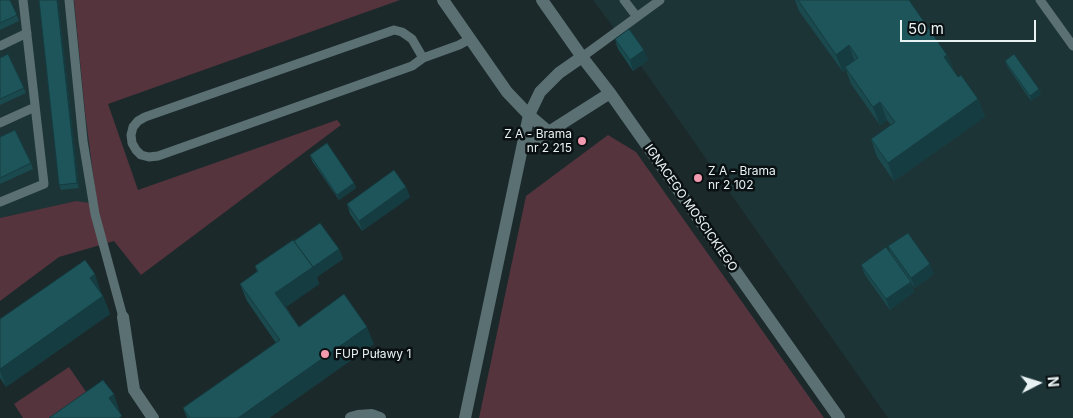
<!DOCTYPE html>
<html>
<head>
<meta charset="utf-8">
<style>
	body { margin:0 }
	#map { position:relative; width:1073px; height:418px; overflow:hidden; background:#1b292b; font-family:Inter,sans-serif }
	canvas { display:block }
	.north { position:absolute; left:1013px; top:358px; width:50px; height:50px; -webkit-text-stroke:4px #0b1112; paint-order:stroke; rotate:85deg; font-size:14px; font-weight:700; line-height:20px; text-align:center; color:#e9f2f3 }
	.north::after { content:''; display:block; margin:auto; width:18px; height:22px; background:#e9f2f3; clip-path:polygon(50% 0,100% 100%,50% 72%,0 100%) }
	.scale { position:absolute; left:900px; top:20px; width:136px; height:22px; box-sizing:border-box; border:2px solid #e9f2f3; border-top:0; padding-left:6px; font-size:15px; line-height:18px; white-space:nowrap; color:#e9f2f3; -webkit-text-stroke:4px #0b1112; paint-order:stroke }
</style>
</head>
<body>
<div id="map">
<canvas width="1073" height="418"></canvas>
<div class="north">N</div>
<div class="scale">50 m</div>
</div>
<script>
const context = document.querySelector('canvas').getContext('2d');
context.lineJoin = 'round';
function paint(path, color) {
  context.fillStyle = color;
  context.fill(path, 'evenodd');
}
function shape(rows) {
  const path = new Path2D();
  for (const r of rows) {
    path.moveTo(r[0], r[1]);
    for (let i = 2; i < r.length; i += 2) path.lineTo(r[i], r[i + 1]);
  }
  return path;
}
function stroke(path, color, width, dash) {
  context.strokeStyle = color;
  context.lineWidth = width;
  context.lineCap = dash ? 'butt' : 'round';
  context.setLineDash(dash || []);
  context.stroke(path);
}
function label(font, color, halo, rows, align = 'center') {
  context.font = font + ' Inter,sans-serif';
  context.lineWidth = 5;
  context.setLineDash([]);
  context.textBaseline = 'middle';
  context.strokeStyle = halo;
  context.fillStyle = color;
  for (const [text, x, y, turn = 0] of rows) {
    context.save();
    context.translate(x, y);
    context.rotate((+turn || 0) * Math.PI / 180);
    context.textAlign = isNaN(turn) ? turn : align;
    if (halo) context.strokeText(text, 0, 0);
    context.fillText(text, 0, 0);
    context.restore();
  }
}
paint(shape([
	[0,0,74,0,85,112,97,204,76,201,0,218],
	[593,0,1073,0,1073,418,888,418,641,66,633,71,615,44,622,39]
]), '#1d3437');
paint(shape([
	[74,0,400,0,108,104,138,190,337,120,341,125,141,275,114,241,59,257,0,301,0,218,76,201,97,204,85,112],
	[608,135,636,152,824,418,479,418,526,196],
	[69,367,93,402,70,418,23,418,14,404]
]), '#56343d');
stroke(shape([
	[69,0,83,141,95,214,123,317],
	[624,0,637,17],
	[1040,0,1073,46],
	[0,46,27,33],
	[582,57,660,0],
	[423,58,412,39,402,32,394,30,145,117,138,121,133,127,131,135,132,143,136,150,141,155,149,157,158,156,412,66,423,58,459,45,470,39],
	[0,123,35,107],
	[0,202,44,184,23,0]
]), '#5a7073', 9);
stroke(shape([
	[443,0,507,92,529,115,549,132],
	[542,0,582,57,610,93,839,418],
	[522,149,610,93],
	[123,317,134,390,153,418],
	[351,418,358,416,372,415,380,418],
	[465,418,529,115,540,92,559,73,582,57]
]), '#5a7073', 12);
paint(shape([
	[0,0,17,15,19,21,0,30],
	[39,0,58,0,79,188,61,190,59,185],
	[795,0,909,0,947,55,953,69,958,77,978,99,985,117,894,181,877,157,871,139,891,125,887,120,880,125,851,84,846,70,843,72,799,11],
	[615,39,648,60,633,71,618,49],
	[0,58,24,88,26,93,0,105],
	[1005,61,1041,94,1031,101,1007,66],
	[0,137,31,163,33,169,0,184],
	[310,155,354,183,356,188,339,200,312,161],
	[406,187,410,197,362,231,350,214,347,204],
	[294,241,339,249,343,259,317,277,319,284,286,307,299,327,374,344,269,418,187,418,183,408,276,343,247,301,240,284,257,272,255,266],
	[888,246,934,274,915,288,908,279,911,282,914,292,890,310,865,275,861,265,891,255],
	[100,292,103,296,110,314,6,387,0,378,0,319,101,292]
]), '#1a494e');
paint(shape([
	[57,0,58,0,79,188,77,183],
	[849,45,855,63,845,67,846,70,843,72,836,55],
	[644,50,648,60,633,71,630,60],
	[947,55,954,73,944,57],
	[1039,89,1041,94,1031,101,1030,96],
	[978,99,985,117,894,181,888,163],
	[880,102,887,120,880,125,873,107],
	[354,183,356,188,339,200,337,195],
	[406,187,410,197,362,231,359,221],
	[339,249,343,259,317,277,319,284,282,310,275,293],
	[930,264,934,274,915,288,911,278],
	[95,274,101,292,96,295,90,278],
	[911,282,914,292,890,310,886,299],
	[103,296,110,314,6,387,0,371,0,369],
	[367,327,374,344,269,418,238,418],
	[114,394,120,412,115,415,109,398]
]), '#153c40');
const building = shape([
	[0,0,10,0,17,15,0,23,0,0],
	[39,0,57,0,77,183,59,185,39,0],
	[798,0,909,0,947,55,944,57,958,77,961,75,978,99,888,163,871,139,895,122,880,102,873,107,845,67,858,58,849,45,836,55,798,0],
	[629,29,644,50,630,60,615,39,629,29],
	[8,54,24,88,0,99,0,58,8,54],
	[1014,54,1039,89,1030,96,1005,61,1014,54],
	[15,130,31,163,0,178,0,137,15,130],
	[327,143,354,183,337,195,310,155,327,143],
	[394,170,406,187,359,221,347,204,394,170],
	[320,223,339,249,313,267,294,241,320,223],
	[908,233,930,264,911,278,888,246,908,233],
	[293,240,313,267,275,293,299,327,344,294,367,327,238,418,190,418,183,408,280,340,240,284,258,271,255,266,293,240],
	[886,247,911,282,886,299,861,265,886,247],
	[85,260,95,274,90,278,103,296,0,369,0,319,85,260],
	[103,380,114,394,109,398,122,416,119,418,49,418,103,380]
]);
paint(building, '#1e555b');
stroke(building, '#153c40', 1);
for (const [x, y, r, color] of [
	[582,141,5,"#f29aaf"],
	[698,178,5,"#f29aaf"],
	[325,354,5,"#f29aaf"]
]) {
  const dot = new Path2D();
  dot.arc(x, y, r, 0, 2 * Math.PI);
  context.fillStyle = color;
  context.fill(dot);
  stroke(dot, '#0b1112', 2);
}
label('12px', '#e9f2f3', '#0b1112', [
	["Z A - Brama",572,134,"right"],
	["nr 2 215",572,148,"right"],
	["Z A - Brama",708,171],
	["nr 2 102",708,185],
	["FUP Puławy 1",335,354]
], 'left');
label('12px', '#e9f2f3', '#0b1112', [
	["IGNACEGO MOŚCICKIEGO",691,208,55]
]);
</script>
</body>
</html>
